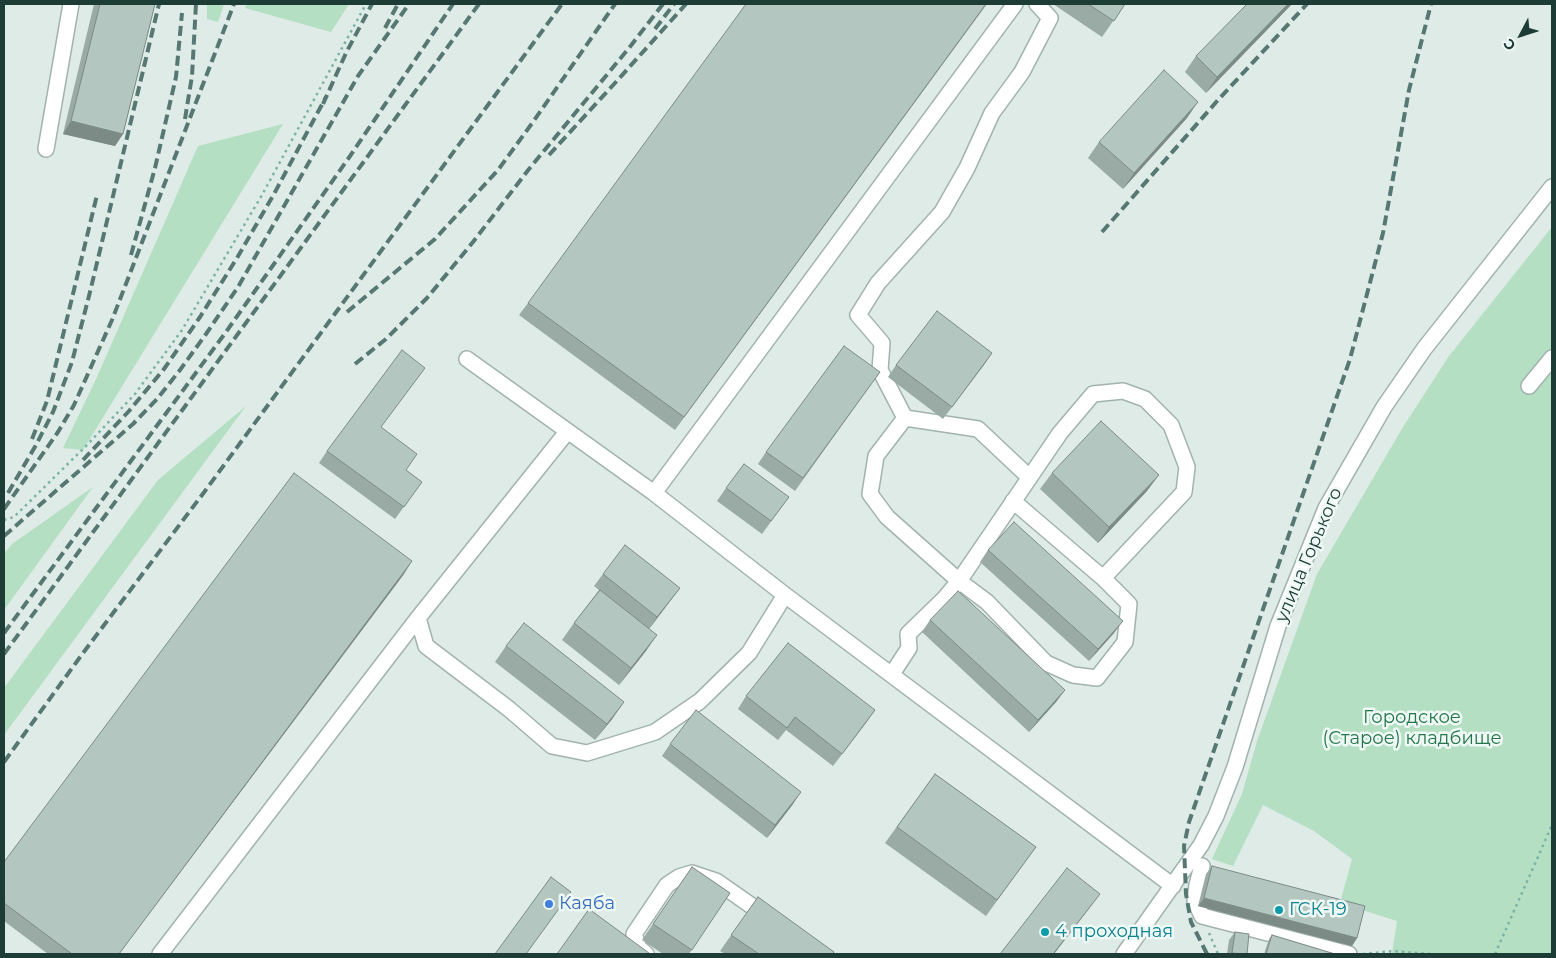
<!DOCTYPE html>
<html>
<head>
<meta charset="utf-8">
<style>
	body { margin:0 }
	#map { position:relative; width:1556px; height:958px; overflow:hidden; background:#deebe6; font-family:Montserrat,sans-serif }
	canvas { display:block }
	.frame { position:absolute; inset:0; border:5px solid #1e3c36; pointer-events:none }
	.north { position:absolute; left:1496px; top:10px; width:50px; height:50px; -webkit-text-stroke:4px #eef8f4; paint-order:stroke; rotate:230deg; font-size:14px; font-weight:700; line-height:20px; text-align:center; color:#1e3c36 }
	.north::after { content:''; display:block; margin:auto; width:18px; height:22px; background:#1e3c36; clip-path:polygon(50% 0,100% 100%,50% 72%,0 100%) }
</style>
</head>
<body>
<div id="map">
<canvas width="1556" height="958"></canvas>
<div class="frame"></div>
<div class="north">С</div>
</div>
<script>
const context = document.querySelector('canvas').getContext('2d');
context.lineJoin = 'round';
function paint(path, color) {
  context.fillStyle = color;
  context.fill(path, 'evenodd');
}
function shape(rows) {
  const path = new Path2D();
  for (const r of rows) {
    path.moveTo(r[0], r[1]);
    for (let i = 2; i < r.length; i += 2) path.lineTo(r[i], r[i + 1]);
  }
  return path;
}
function stroke(path, color, width, dash) {
  context.strokeStyle = color;
  context.lineWidth = width;
  context.lineCap = dash ? 'butt' : 'round';
  context.setLineDash(dash || []);
  context.stroke(path);
}
function label(font, color, halo, rows, align = 'center') {
  context.font = font + ' Montserrat,sans-serif';
  context.lineWidth = 5;
  context.setLineDash([]);
  context.textBaseline = 'middle';
  context.strokeStyle = halo;
  context.fillStyle = color;
  for (const [text, x, y, turn = 0] of rows) {
    context.save();
    context.translate(x, y);
    context.rotate((+turn || 0) * Math.PI / 180);
    context.textAlign = isNaN(turn) ? turn : align;
    if (halo) context.strokeText(text, 0, 0);
    context.fillText(text, 0, 0);
    context.restore();
  }
}
paint(shape([
	[207,4,224,4,218,22,207,19],
	[247,4,349,4,331,32,245,8],
	[283,124,83,450,63,448,97,377,198,146],
	[1552,227,1552,954,1392,954,1397,921,1340,903,1352,859,1314,831,1263,805,1233,866,1212,859,1242,794,1257,741,1317,574,1403,427,1449,356],
	[246,406,4,735,4,688,158,480],
	[93,487,4,610,4,554,12,544]
]), '#b4dfc2');
const minor = shape([
	[46,149,71,4],
	[467,359,654,493,785,595,1173,886],
	[1529,386,1552,358],
	[905,418,880,370,882,343,858,315,878,283,942,212,967,168,992,113,1022,72,1050,18,1037,4],
	[654,493,1015,4],
	[1013,501,1103,578],
	[418,618,426,646,509,709,552,746,587,753,655,732,700,701,749,653,785,595],
	[892,674,909,648,908,634,944,599,959,581,1060,433,1093,394,1123,391,1145,399,1171,425,1187,467,1184,492,1103,578,1129,604,1125,642,1097,678,1073,675,1046,663,987,602,959,581,887,517,870,494,876,456,905,418,978,429,1029,477],
	[1202,866,1197,885,1195,901,1202,916,1349,954],
	[160,954,418,618,567,432],
	[646,954,639,948,634,934,667,885,679,877,692,873,716,881,769,918],
	[1124,954,1201,845,1216,816,1235,767,1278,626,1326,508,1384,407,1424,349,1552,187]
]);
stroke(minor, '#a1b3ae', 18);
stroke(shape([
	[4,520,14,517,86,446,135,394,182,330,262,195,366,4],
	[1209,933,1218,954],
	[1363,954,1393,951,1430,954],
	[1495,954,1552,825]
]), '#7bb2a5', 2.5, [2.5, 4]);
stroke(minor, '#fff', 15);
stroke(shape([
	[385,28,398,4],
	[655,29,674,4],
	[323,104,346,53,372,4],
	[185,119,192,76,196,4],
	[549,155,615,83,686,4],
	[1102,232,1218,100,1307,4],
	[131,255,155,168,176,77,182,13],
	[347,312,435,239,498,170,533,122,615,4],
	[355,364,386,339,427,298,473,242,529,169,629,48,663,4],
	[32,439,47,401,97,195],
	[83,460,129,411,164,369,200,317,237,258,274,194,326,97],
	[8,493,36,445,53,412,72,362,90,292,159,4],
	[4,509,58,432,74,405,112,320,234,4],
	[4,536,133,424,157,399,180,370,206,334,238,287,358,76,409,4],
	[4,633,226,332,348,159,453,4],
	[4,654,479,4],
	[4,762,83,653,205,491,562,4],
	[1207,954,1191,922,1186,894,1184,846,1189,822,1350,359,1383,233,1409,90,1431,4]
]), '#577872', 4, [10, 5]);
paint(shape([
	[94,4,155,4,123,134,115,146,63,134],
	[987,4,675,430,519,315,528,303],
	[1053,4,1125,4,1102,37],
	[1292,4,1206,93,1185,72,1196,56],
	[1187,118,1123,189,1088,158,1099,142],
	[992,353,943,419,888,377,896,365],
	[880,372,795,491,758,464,766,452],
	[382,428,406,470,422,482,395,519,319,463,327,451],
	[1052,473,1147,491,1098,543,1040,489],
	[726,488,789,497,762,534,717,501],
	[988,550,1114,633,1089,661,980,562],
	[404,574,119,954,48,954,4,921,4,862],
	[603,574,680,588,649,629,646,651,619,685,562,640,574,623,599,590,594,586],
	[930,620,1065,690,1056,702,1029,732,922,632],
	[506,646,613,718,595,740,495,662],
	[746,696,875,710,833,766,786,730,778,740,738,709],
	[670,744,793,804,767,838,662,756],
	[935,774,1036,847,986,916,885,843],
	[1212,866,1357,938,1352,946,1198,906,1206,874],
	[692,867,730,893,689,954,663,954,642,940],
	[758,897,833,954,725,954,720,951],
	[1235,932,1247,954,1227,954,1229,940],
	[1272,935,1335,954,1264,954,1269,939]
]), '#9aaaa4');
paint(shape([
	[1288,4,1292,4,1206,93,1217,77],
	[1198,102,1187,118,1123,189,1134,173],
	[71,121,123,134,115,146,63,134],
	[992,353,984,365,943,419,952,407],
	[1159,475,1147,491,1098,543,1109,527],
	[412,561,404,574,119,954],
	[680,588,671,600,649,629,657,617],
	[1123,621,1114,633,1089,661,1098,649],
	[657,635,646,651,619,685,631,668],
	[1065,690,1056,702,1029,732,1038,720],
	[624,702,613,718,595,740,607,724],
	[875,710,866,723,833,766],
	[801,792,793,804,767,838,775,825],
	[1100,894,1088,910,1054,954,1053,954],
	[1204,898,1357,938,1352,946,1198,906]
]), '#7d8b86');
const building = shape([
	[100,4,155,4,123,134,71,121,100,4],
	[746,4,986,4,684,417,528,303,746,4],
	[1088,4,1125,4,1114,21,1088,4],
	[1247,4,1288,4,1217,77,1196,56,1247,4],
	[1164,70,1198,102,1134,173,1099,142,1164,70],
	[937,311,992,353,952,407,896,365,937,311],
	[844,346,880,372,803,478,766,452,844,346],
	[402,350,425,368,381,427,417,454,406,470,422,482,404,507,327,451,402,350],
	[1101,421,1159,475,1109,527,1052,473,1101,421],
	[744,464,789,497,771,521,726,488,744,464],
	[294,473,412,561,119,954,72,954,4,903,4,862,294,473],
	[1014,522,1123,621,1098,649,988,550,1014,522],
	[625,545,680,588,657,617,603,574,625,545],
	[600,590,657,635,631,668,574,623,600,590],
	[958,591,1065,690,1038,720,930,620,958,591],
	[524,623,624,702,607,724,506,646,524,623],
	[788,643,875,710,842,754,795,717,787,728,746,696,788,643],
	[696,710,801,792,775,825,670,744,696,710],
	[935,774,1036,847,997,900,897,827,935,774],
	[1212,866,1365,906,1357,938,1204,898,1212,866],
	[692,867,730,893,692,950,653,924,692,867],
	[1067,868,1100,894,1053,954,1000,954,1067,868],
	[551,877,571,892,526,954,495,954,551,877],
	[758,897,834,952,833,954,759,954,731,935,758,897],
	[589,909,649,953,648,954,557,954,589,909],
	[1235,932,1249,934,1247,954,1232,953,1235,932],
	[1272,935,1335,954,1266,954,1272,935]
]);
paint(building, '#b3c6bf');
stroke(building, '#7d8b86', 1);
for (const [x, y, r, color] of [
	[549,904,5,"#3f7fe0"],
	[1279,910,5,"#0f9aa8"],
	[1045,932,5,"#0f9aa8"]
]) {
  const dot = new Path2D();
  dot.arc(x, y, r, 0, 2 * Math.PI);
  context.fillStyle = color;
  context.fill(dot);
  stroke(dot, '#eef8f4', 2);
}
label('18px', '#1e3c36', '#eef8f4', [
	["улица Горького",1309,555,-67]
]);
label('18px', '#24774a', '#eef8f4', [
	["Городское",1412,718],
	["(Старое) кладбище",1412,739]
]);
label('18px', '#366cbe', '#eef8f4', [
	["Каяба",559,904]
], 'left');
label('18px', '#0d838f', '#eef8f4', [
	["ГСК-19",1289,910],
	["4 проходная",1055,932]
], 'left');
</script>
</body>
</html>
